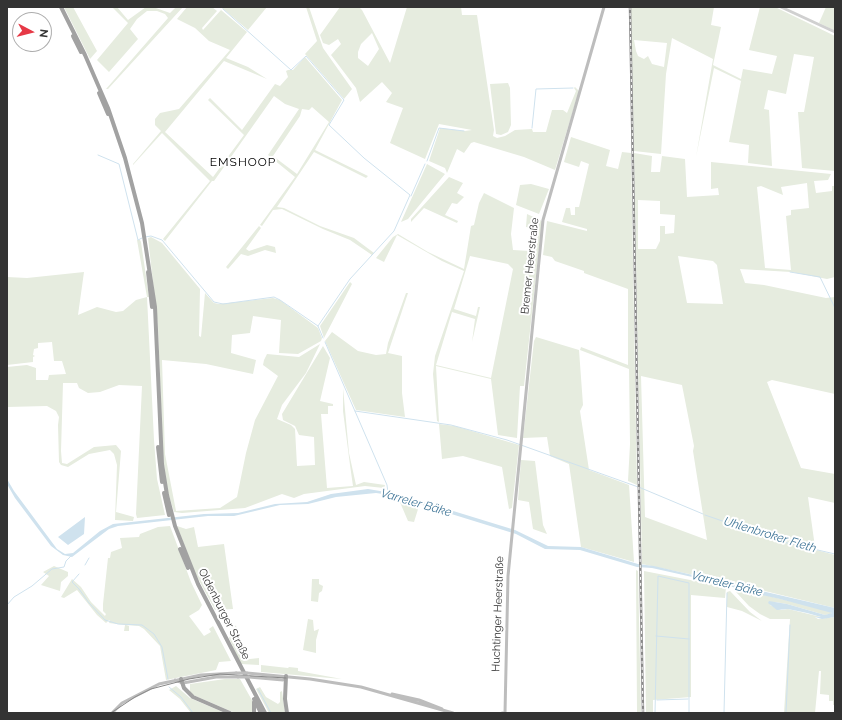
<!DOCTYPE html>
<html>
<head>
<meta charset="utf-8">
<style>
	body { margin:0 }
	#map { position:relative; width:842px; height:720px; overflow:hidden; background:#fff; font-family:Raleway,sans-serif }
	canvas { display:block }
	.frame { position:absolute; inset:0; border:8px solid #333; pointer-events:none }
	.north { position:absolute; left:12px; top:12px; width:40px; height:40px; box-sizing:border-box; background:#fff; border:1px solid #adadad; border-radius:50%; rotate:97deg; font-size:11px; font-weight:700; line-height:16px; text-align:center; color:#333 }
	.north::after { content:''; display:block; margin:auto; width:14px; height:18px; background:#e63946; clip-path:polygon(50% 0,100% 100%,50% 72%,0 100%) }
</style>
</head>
<body>
<div id="map">
<canvas width="842" height="720"></canvas>
<div class="frame"></div>
<div class="north">N</div>
</div>
<script>
const context = document.querySelector('canvas').getContext('2d');
context.lineJoin = 'round';
function paint(path, color) {
  context.fillStyle = color;
  context.fill(path, 'evenodd');
}
function shape(rows) {
  const path = new Path2D();
  for (const r of rows) {
    path.moveTo(r[0], r[1]);
    for (let i = 2; i < r.length; i += 2) path.lineTo(r[i], r[i + 1]);
  }
  return path;
}
function stroke(path, color, width, dash) {
  context.strokeStyle = color;
  context.lineWidth = width;
  context.lineCap = dash ? 'butt' : 'round';
  context.setLineDash(dash || []);
  context.stroke(path);
}
function label(font, color, halo, rows, align = 'center') {
  context.font = font + ' Raleway,sans-serif';
  context.lineWidth = 4;
  context.setLineDash([]);
  context.textBaseline = 'middle';
  context.strokeStyle = halo;
  context.fillStyle = color;
  for (const [text, x, y, turn = 0] of rows) {
    context.save();
    context.translate(x, y);
    context.rotate((+turn || 0) * Math.PI / 180);
    context.textAlign = isNaN(turn) ? turn : align;
    if (halo) context.strokeText(text, 0, 0);
    context.fillText(text, 0, 0);
    context.restore();
  }
}
paint(shape([
	[64,7,73,7,97,51,90,59],
	[112,7,117,7,128,20,146,7,153,7,170,13,176,7,183,7,108,89,106,89,168,18,165,14,157,11,147,11,137,19,130,29,138,39,109,72,97,60,128,23],
	[187,7,212,7,217,11,202,28,203,30,221,10,247,32,226,58,248,67,267,79,224,61,165,132,213,177,244,135,208,100,210,98,242,130,275,84,280,86,288,77,286,71,288,70,293,70,305,57,342,100,315,150,368,176,366,178,314,152,277,207,284,208,320,226,354,238,374,253,372,255,350,240,323,229,282,209,273,210,262,226,260,225,295,177,268,155,299,109,285,104,274,96,214,181,212,181,165,241,163,239,210,181,162,133,133,165,133,164,161,131,155,125,155,119,160,113,179,109,230,50,209,41,195,28,177,19],
	[312,107,329,122,297,174,273,156,300,116,302,109,309,110],
	[223,7,267,7,248,30,222,8],
	[306,7,309,7,323,48,352,89,344,99,305,54,317,41],
	[340,7,359,7,362,10,390,63,407,7,461,7,462,15,477,15,494,130,493,136,497,138,505,136,515,130,532,129,533,132,546,132,552,110,563,110,567,113,576,91,574,88,575,87,579,91,555,170,524,157,474,142,471,143,464,153,457,149,447,173,445,168,429,161,440,128,465,131,472,130,439,124,425,159,390,143,403,108,386,102,392,93,382,82,360,102,356,88,331,55,341,44,338,39,329,45,323,43,320,35],
	[372,33,379,49,368,66,358,58,358,52,361,44],
	[631,7,714,7,711,25,721,27,713,65,741,79,743,69,772,74,777,56,749,50,760,7,775,7,835,36,835,171,802,168,798,112,804,112,814,57,794,54,786,94,768,90,764,109,769,110,772,166,748,163,749,145,729,142,741,81,714,68,696,157,713,59,672,38,666,74,661,154,634,151],
	[634,40,667,43,664,67,652,64,648,56,644,59,638,56,636,51],
	[826,7,835,7,835,31,819,23],
	[508,83,510,88,511,125,508,132,501,135,496,134,490,84],
	[571,137,610,150,606,166,618,169,622,152,631,153,637,485,628,481,630,444,629,369,580,350,581,347,628,365,628,289,584,273,584,271,555,261,552,257,543,255,547,221,587,231,587,229,562,222,566,208,570,208,571,215,575,215,575,207,579,207,589,164,581,161,579,167,564,162],
	[634,153,652,156,651,172,660,172,662,156,685,159,687,197,719,195,718,188,711,189,711,162,831,174,828,180,814,181,816,193,832,191,832,186,835,186,835,277,827,279,791,272,740,269,745,283,764,285,826,298,835,297,835,394,772,380,767,382,801,468,835,474,835,503,808,497,815,547,783,541,835,555,835,608,736,584,642,564],
	[807,183,809,208,791,210,791,215,786,216,791,270,765,268,757,187,761,186,783,195,781,187],
	[638,200,660,201,660,214,675,215,674,233,665,234,665,226,660,226,660,241,656,249,638,249],
	[678,256,713,261,717,265,723,304,687,303],
	[641,376,682,385,694,446,693,451,707,540,645,517],
	[427,164,445,174,408,219,401,222],
	[449,177,463,183,457,193,464,197,457,204,452,203,445,215,458,221,457,223,424,208,411,222,411,219],
	[531,184,549,189,539,214,516,205,520,185],
	[484,193,514,208,511,234,513,250,530,251,532,228,526,227,527,214,542,221,524,386,520,386,517,438,498,435,491,379,436,366,439,422,437,421,433,374,435,356,464,271,442,261,397,235,384,262,376,258,393,237,398,234,428,252,464,269,471,226,474,225,479,203],
	[470,256,508,264,513,269,491,378,436,365,452,312,475,319,472,342,480,307,478,307,476,316,454,309],
	[259,226,261,228,246,249,249,251,267,245,275,247,276,253,265,250,248,256,241,254,228,269,226,267],
	[151,237,162,243,200,289,199,336,201,337,205,293,214,303,219,304,273,298,280,300,318,328,322,338,321,341,298,354,279,353,281,320,253,316,250,333,232,335,231,353,256,360,253,374,206,364,162,360,165,454,176,511,220,508,237,497,246,453,255,420,278,376,263,365,264,360,267,354,299,357,320,344,306,373,282,405,277,419,291,425,295,429,297,466,315,465,314,437,299,435,295,426,283,420,282,414,323,346,330,358,320,401,333,404,333,406,328,406,328,414,321,414,327,488,353,486,350,465,343,411,343,388,349,453,356,485,364,482,385,485,384,488,365,486,304,494,294,498,282,494,245,508,182,513,174,512,167,489,163,457,158,326,148,238],
	[137,240,140,240,141,242,149,297,147,297,154,440,157,479,165,515,137,518,136,514,142,386,119,385,100,392,88,393,79,388,77,383,63,383,61,451,62,463,67,464,94,447,116,445,121,451,116,512,134,517,133,521,115,520,117,465,114,454,110,450,89,454,68,467,61,465,59,462,58,425,59,417,56,411,47,406,7,407,7,367,27,365,36,368,36,380,48,380,49,375,66,374,62,361,54,361,52,342,38,343,38,348,34,349,33,355,35,356,33,357,33,362,7,365,7,277,27,278,84,272,78,315,97,307,116,312,123,311,136,300,147,297],
	[350,282,352,284,324,338,320,326],
	[406,293,408,293,388,353,402,356,402,393,405,417,356,410,325,341,332,332,358,351,376,355,386,354,388,343],
	[536,337,579,350,583,405,580,411,589,470,629,485,634,562,581,547,569,464,550,456,547,437,523,438,534,341],
	[439,424,455,426,519,445,512,508,509,509,502,467,463,456,442,459],
	[521,460,535,461,543,525,547,534,533,529,529,502,518,500],
	[399,500,419,506,414,522,408,521],
	[170,526,191,582,202,605,199,610,189,616,204,636,211,632,209,629,213,626,231,661,219,662,216,670,166,680,160,646,144,629,139,626,126,625,129,626,129,631,124,631,125,625,109,623,110,621,109,620,106,623,97,615,77,590,64,598,61,597,72,579,81,587,91,602,105,616,106,614,103,611,103,604,108,558,110,558,111,552,122,548,120,538,139,537,140,534,158,527],
	[177,526,186,529,194,527,198,547,224,544,233,609,215,610,194,571],
	[54,566,68,572,68,576,61,582,60,591,41,585,49,576,43,572],
	[636,570,638,571,641,713,637,713],
	[644,571,726,587,725,598,691,595,691,697,653,700,653,713,646,713],
	[312,579,319,579,319,584,323,586,322,591,319,593,318,602,311,601],
	[736,587,753,593,756,593,831,611,831,614,825,615,787,604,775,602,770,605,781,610,788,609,821,617,815,617,818,619,835,617,835,705,833,705,833,701,829,701,829,695,820,694,821,671,819,671,815,713,784,713,790,619,770,619,760,614,749,606,736,592,734,589],
	[730,591,750,612,762,621,742,611,727,607,727,592],
	[308,619,313,620,314,631,319,629,316,640,316,653,303,650],
	[236,625,241,660,259,658,259,665,241,664,229,638],
	[261,665,288,668,289,667,298,668,298,671,342,679,261,672],
	[225,679,240,679,253,702,252,713,235,713,191,694,190,692,190,684],
	[176,686,190,698,225,713,191,713,180,699,169,690],
	[260,687,266,697,278,704,280,702,280,692,282,691,285,713,269,713,256,689]
]), '#e6ecdf');
paint(shape([
	[7,479,14,491,57,549,65,554,73,553,100,531,113,524,204,514,238,513,275,504,307,502,331,494,368,489,398,494,515,530,548,546,581,547,638,564,654,566,835,608,835,617,822,619,815,617,821,617,807,613,788,609,777,610,768,603,769,601,787,604,825,615,832,613,780,599,753,593,719,583,652,568,637,567,580,550,545,549,516,534,390,495,376,493,336,497,308,504,280,505,234,516,208,516,118,526,109,529,72,557,63,555,51,546,15,498,7,484],
	[85,517,84,534,68,545,58,537]
]), '#cfe2ee');
stroke(shape([
	[223,9,291,70,306,56,344,100,329,125,364,158,410,195,394,231,350,279,318,326],
	[532,128,536,89,573,88],
	[98,155,119,164,138,240,142,238],
	[427,161,439,128,464,131],
	[411,196,425,164],
	[145,237,151,236,162,240,214,302,223,304,274,297,280,300,318,326,323,338],
	[790,272,820,277,835,308],
	[325,342,387,485,388,493],
	[355,411,451,425,507,440,641,488,703,514],
	[705,515,783,542,835,554],
	[85,565,89,558],
	[79,574,72,582,79,589,89,603,105,620,118,624,142,625,154,634,162,647,168,679],
	[7,605,14,597,32,586,52,569,64,567,66,561,72,555],
	[656,636,689,639],
	[169,687,181,697,193,713],
	[258,689,271,713],
	[657,700,688,699],
	[655,713,658,576,689,583,689,713],
	[724,713,727,593],
	[786,713,790,625]
]), '#cfe2ee', 1);
stroke(shape([
	[781,7,835,32]
]), '#d0d0d0', 3);
stroke(shape([
	[247,673,310,679,361,687,453,713],
	[249,677,283,680,285,678],
	[175,680,183,683,216,677,238,677],
	[392,694,419,700,442,709],
	[112,713,122,703,159,684,201,675,236,673],
	[502,713,503,713],
	[505,713,508,576,543,220,604,7]
]), '#bdbdbd', 3);
stroke(shape([
	[61,7,85,55,108,108,125,158,142,223,155,307,162,464,167,495,175,526,198,584,265,713],
	[73,36,81,52],
	[99,93,108,114],
	[148,272,152,307],
	[158,447,162,482],
	[164,493,169,515],
	[180,549,188,568],
	[286,676,285,699,287,713],
	[181,679,184,688,193,697,230,713],
	[254,699,261,713],
	[254,713,254,702]
]), '#a2a2a2', 4);
stroke(shape([
	[111,713,135,697,151,689,189,679,220,674,286,678]
]), '#888', 1);
const rail = shape([
	[630,7,643,713]
]);
stroke(rail, '#888', 2.5);
stroke(rail, '#fff', 1, [3]);
stroke(shape([
	[236,673,247,673],
	[238,677,249,677]
]), '#bdbdbd', 3);
label('11px', '#333', '#fff', [
	["Bremer Heerstraße",530,266,-84],
	["Oldenburger Straße",224,614,63],
	["Huchtinger Heerstraße",498,614,-88]
]);
context.letterSpacing = '1px';
label('12px', '#000', '#fff', [
	["EMSHOOP",243,162]
]);
context.letterSpacing = '0px';
label('italic 12px', '#3f7597', '#fff', [
	["Varreler Bäke",416,503,16],
	["Uhlenbroker Fleth",770,535,17],
	["Varreler Bäke",727,584,14]
]);
</script>
</body>
</html>
